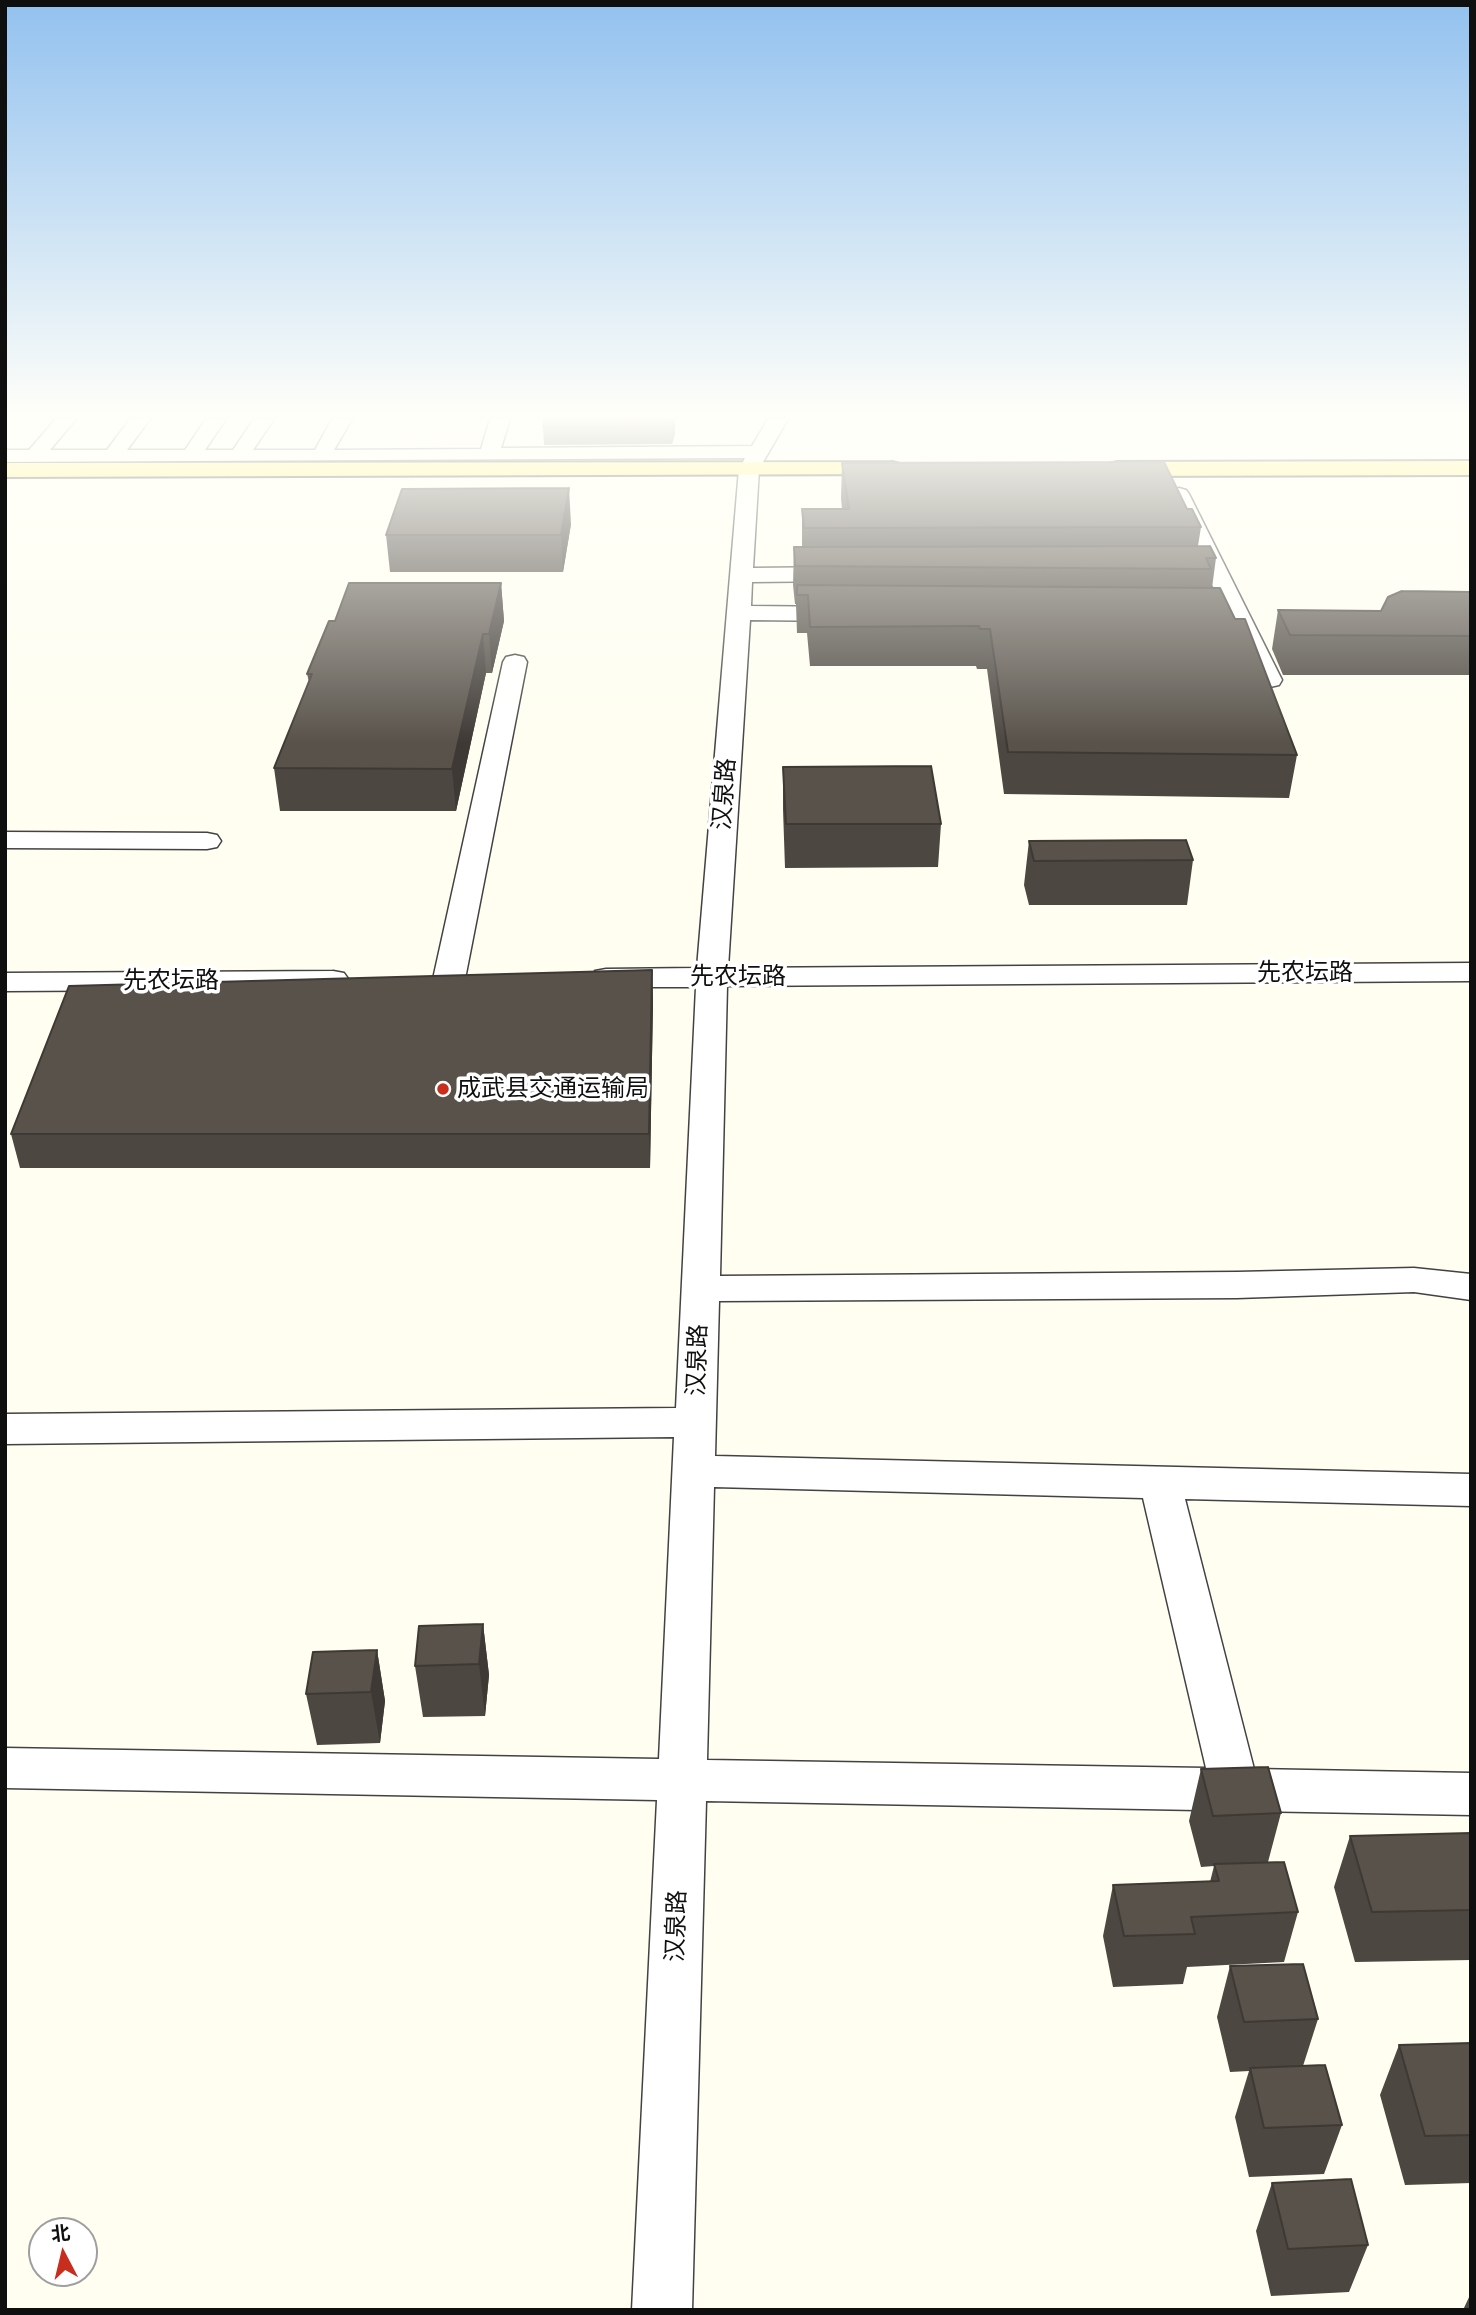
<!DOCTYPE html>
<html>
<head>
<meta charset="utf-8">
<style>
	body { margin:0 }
	#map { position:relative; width:1476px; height:2315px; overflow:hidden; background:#fffef1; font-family:"Noto Serif","Noto Sans SC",serif }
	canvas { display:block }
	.frame { position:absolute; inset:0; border:7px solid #0f0f0f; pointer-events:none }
	.north { position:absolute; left:28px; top:2217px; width:70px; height:70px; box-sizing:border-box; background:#fff; border:2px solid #9f9f9f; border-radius:50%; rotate:353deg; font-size:19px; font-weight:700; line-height:28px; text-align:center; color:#0f0f0f }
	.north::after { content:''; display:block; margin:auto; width:24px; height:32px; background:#c72e1e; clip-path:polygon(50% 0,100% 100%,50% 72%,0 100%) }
</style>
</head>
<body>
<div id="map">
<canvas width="1476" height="2315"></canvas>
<div class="frame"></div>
<div class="north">北</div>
</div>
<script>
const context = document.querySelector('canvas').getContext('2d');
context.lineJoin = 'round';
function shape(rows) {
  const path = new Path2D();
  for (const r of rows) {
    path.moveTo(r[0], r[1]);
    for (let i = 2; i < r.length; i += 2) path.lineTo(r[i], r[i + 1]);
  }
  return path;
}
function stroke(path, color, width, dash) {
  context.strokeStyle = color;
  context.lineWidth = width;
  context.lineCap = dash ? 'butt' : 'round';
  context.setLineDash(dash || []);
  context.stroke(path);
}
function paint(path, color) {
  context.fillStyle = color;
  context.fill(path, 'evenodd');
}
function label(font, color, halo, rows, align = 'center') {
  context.font = font + ' "Noto Serif","Noto Sans SC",serif';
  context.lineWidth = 7;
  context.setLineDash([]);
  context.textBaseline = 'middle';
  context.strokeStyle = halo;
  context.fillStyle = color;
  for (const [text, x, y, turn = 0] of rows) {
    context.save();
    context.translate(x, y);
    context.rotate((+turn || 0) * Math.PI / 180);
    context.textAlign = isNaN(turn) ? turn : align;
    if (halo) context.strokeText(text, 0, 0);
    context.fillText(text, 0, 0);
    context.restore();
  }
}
const minor = shape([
	[56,419,76,419,50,450,107,450,130,419,150,419,127,450,185,450,206,419,226,419,205,450,233,450,254,419,274,419,253,450,315,450,332,419,352,419,334,450,481,449,490,419,510,419,501,448,752,446,768,419,788,419,759,469,753,568,842,567,850,569,853,574,850,579,842,581,752,582,751,606,843,607,851,609,855,614,851,619,843,621,750,620,728,968,1471,963,1471,981,727,986,720,1276,1237,1272,1414,1268,1471,1274,1471,1300,1414,1292,1237,1298,719,1301,715,1456,1471,1474,1471,1506,1185,1499,1254,1769,1471,1773,1471,1815,706,1801,692,2310,632,2310,657,1800,5,1788,5,1748,659,1759,674,1437,5,1444,5,1414,676,1408,696,987,606,987,595,985,590,978,595,971,606,969,697,968,739,469,745,458,5,462,5,450,29,450,56,419],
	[714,1487,1143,1498,1206,1768,707,1760,714,1487],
	[1179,488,1186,490,1189,494,1282,680,1279,685,1270,687,1261,685,1231,624,1186,624,1178,622,1174,617,1178,612,1186,610,1224,610,1169,494,1172,490,1179,488],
	[515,655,524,657,527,662,465,979,460,986,449,988,438,986,433,979,503,662,506,657,515,655],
	[5,832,207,833,217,835,221,841,217,847,207,849,5,848,5,832],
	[333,971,344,973,349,980,344,987,333,989,5,991,5,973,333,971]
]);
const major = shape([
	[1471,461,1471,475,1117,476,1109,474,1106,469,1109,464,1117,462,1471,461],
	[892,462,900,464,903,469,900,474,5,477,5,463,892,462]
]);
stroke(minor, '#424242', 3);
stroke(major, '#202020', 4);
paint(minor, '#fff');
paint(major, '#ffee61');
paint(shape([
	[675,419,675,433,672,444,544,445,543,427],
	[842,463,1187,509,1201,527,1198,546,1216,558,1212,588,1297,755,1289,798,1004,794,987,669,977,669,976,666,810,666,807,633,797,633,796,604,795,604,793,585,794,547,802,547,802,509,842,509,841,498],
	[571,524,563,572,390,572,386,535],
	[501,583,504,621,492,673,486,673,456,811,280,811,274,768,309,682,307,674,335,621],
	[1471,592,1471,675,1283,675,1272,649,1278,610,1381,611],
	[783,767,941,824,938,867,785,868,783,809],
	[1029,841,1193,860,1187,905,1029,905,1024,885],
	[652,970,653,1002,650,1168,20,1168,11,1134],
	[483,1624,489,1675,485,1716,423,1717,415,1666],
	[377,1650,385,1701,380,1743,317,1745,306,1694],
	[1201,1769,1281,1813,1268,1862,1298,1912,1284,1962,1187,1967,1183,1984,1113,1987,1103,1936,1113,1885,1210,1882,1214,1866,1201,1867,1189,1821],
	[1471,1833,1471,1960,1355,1962,1334,1887,1350,1836],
	[1230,1966,1318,2019,1303,2066,1342,2125,1324,2174,1249,2177,1235,2117,1249,2071,1230,2072,1217,2017],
	[1471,2043,1471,2183,1405,2185,1380,2095,1399,2045],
	[1272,2183,1368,2245,1349,2292,1271,2296,1256,2231],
	[1471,2293,1471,2310,1463,2310]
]), '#4c4740');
paint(shape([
	[674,419,675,419,675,433,672,444,671,426],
	[569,488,571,524,563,572,561,535],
	[501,583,504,621,492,673,489,634],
	[483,634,486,673,456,811,452,769],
	[652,970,653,1002,650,1168,649,1134],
	[483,1624,489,1675,485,1716,479,1664],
	[377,1650,385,1701,380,1743,371,1692]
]), '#3e3934');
const building = shape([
	[545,419,674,419,671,426,543,427,545,419],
	[1164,462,1187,509,1192,509,1201,527,804,528,802,509,849,509,842,463,1164,462],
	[569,488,561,535,386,535,402,489,569,488],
	[1210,546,1216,558,1206,558,1211,569,795,566,794,547,1210,546],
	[349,583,501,583,489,634,483,634,452,769,274,768,312,674,307,674,329,621,335,621,349,583],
	[797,585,1220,588,1235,619,1245,619,1297,755,1008,752,990,629,980,629,979,626,810,627,808,595,797,595,797,585],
	[1402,591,1471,592,1471,636,1290,635,1278,610,1381,611,1388,597,1402,591],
	[931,766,941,824,786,824,783,767,931,766],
	[1186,840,1193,860,1034,861,1029,841,1186,840],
	[652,970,649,1134,11,1134,69,986,652,970],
	[483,1624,479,1664,415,1666,419,1626,483,1624],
	[377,1650,371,1692,306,1694,313,1652,377,1650],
	[1268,1767,1281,1813,1213,1816,1201,1769,1268,1767],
	[1471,1833,1471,1910,1372,1912,1350,1836,1471,1833],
	[1284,1862,1298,1912,1191,1917,1195,1934,1124,1936,1113,1885,1219,1881,1214,1864,1284,1862],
	[1303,1964,1318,2019,1244,2022,1230,1966,1303,1964],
	[1471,2043,1471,2135,1425,2136,1399,2045,1471,2043],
	[1325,2065,1342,2125,1264,2128,1250,2068,1325,2065],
	[1351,2179,1368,2245,1288,2249,1272,2183,1351,2179]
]);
paint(building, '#58524a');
stroke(building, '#3e3934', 2);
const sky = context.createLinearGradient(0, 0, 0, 743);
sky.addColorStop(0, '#92c1ef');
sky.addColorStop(0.56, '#fffff9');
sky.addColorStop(1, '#fffff900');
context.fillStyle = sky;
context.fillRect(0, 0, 1476, 743);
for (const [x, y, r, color] of [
	[443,1089,7,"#c72e1e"]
]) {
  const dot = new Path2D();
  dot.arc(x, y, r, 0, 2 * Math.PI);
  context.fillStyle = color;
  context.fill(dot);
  stroke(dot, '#fff', 2.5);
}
label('24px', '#0f0f0f', '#fff', [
	["汉泉路",725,794,-86],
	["先农坛路",1305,973],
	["先农坛路",738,977],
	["先农坛路",171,981],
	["汉泉路",698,1360,-88],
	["汉泉路",677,1926,-88]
]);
label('24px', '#0f0f0f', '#fff', [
	["成武县交通运输局",457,1089]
], 'left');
</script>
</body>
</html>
